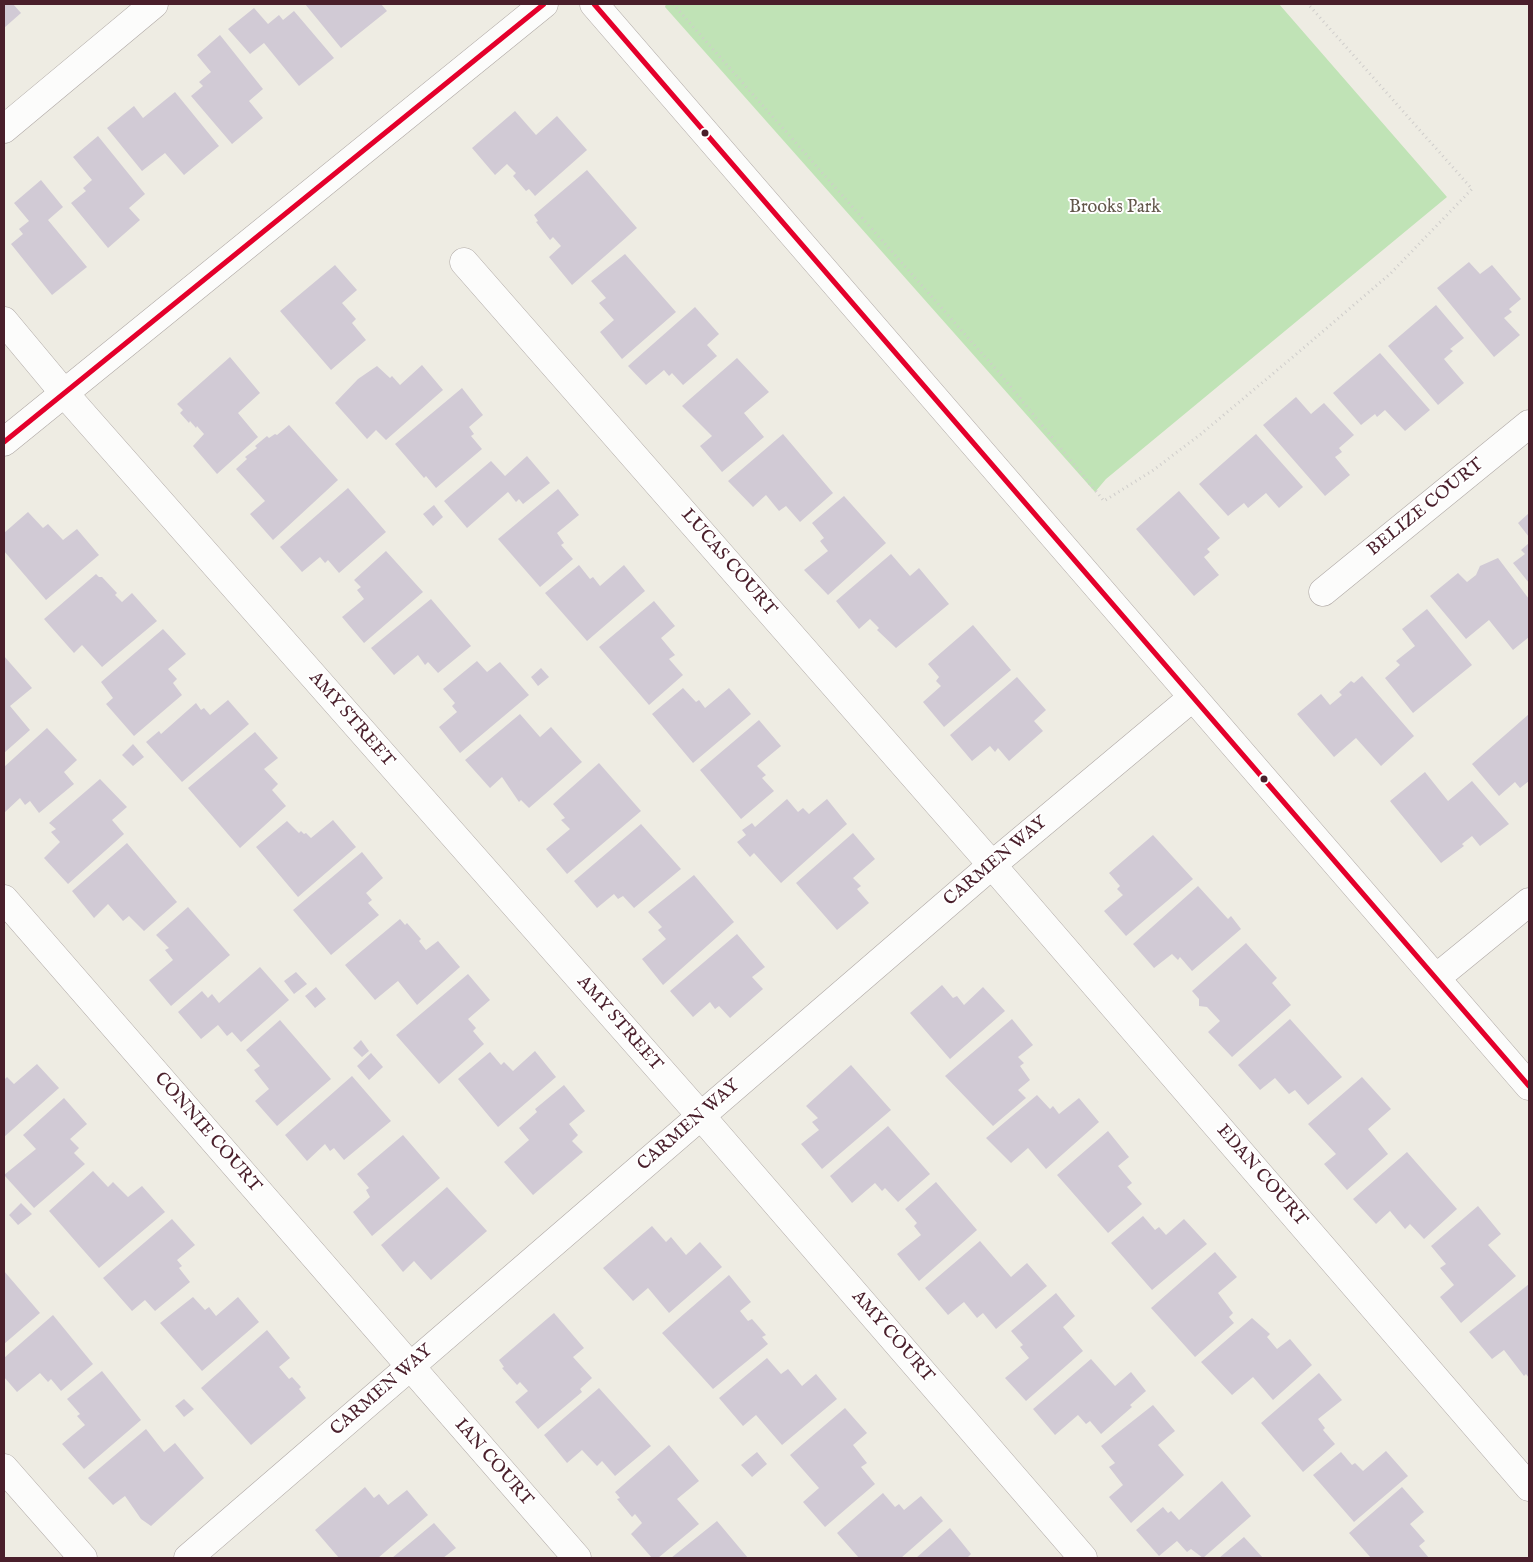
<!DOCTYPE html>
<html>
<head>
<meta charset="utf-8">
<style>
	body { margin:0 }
	#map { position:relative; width:1533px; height:1562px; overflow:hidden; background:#eeece3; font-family:"IM FELL English",serif }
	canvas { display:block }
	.frame { position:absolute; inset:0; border:5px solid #4a1f2b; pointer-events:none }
</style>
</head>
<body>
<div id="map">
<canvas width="1533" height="1562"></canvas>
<div class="frame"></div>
</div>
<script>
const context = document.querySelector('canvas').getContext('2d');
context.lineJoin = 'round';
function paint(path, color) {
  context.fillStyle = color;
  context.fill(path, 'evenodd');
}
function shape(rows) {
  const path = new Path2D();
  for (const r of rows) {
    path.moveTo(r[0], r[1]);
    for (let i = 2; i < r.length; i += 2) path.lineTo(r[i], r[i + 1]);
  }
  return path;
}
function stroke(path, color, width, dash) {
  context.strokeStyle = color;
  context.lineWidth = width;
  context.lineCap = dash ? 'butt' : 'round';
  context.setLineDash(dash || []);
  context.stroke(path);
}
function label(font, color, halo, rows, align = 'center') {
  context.font = font + ' "IM FELL English",serif';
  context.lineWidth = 4;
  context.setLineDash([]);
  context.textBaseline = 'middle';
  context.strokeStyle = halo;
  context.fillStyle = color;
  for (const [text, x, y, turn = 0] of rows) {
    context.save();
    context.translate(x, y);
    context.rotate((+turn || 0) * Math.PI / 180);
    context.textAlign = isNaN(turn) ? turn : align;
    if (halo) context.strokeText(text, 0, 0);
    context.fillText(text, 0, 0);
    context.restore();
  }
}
paint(shape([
	[666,4,1279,4,1447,197,1106,479,1095,492,665,7]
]), '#c0e3b6');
paint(shape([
	[4,4,13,4,21,13,4,28],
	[305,4,381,4,387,11,341,48],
	[254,8,268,24,279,15,283,20,294,11,334,58,299,86,264,43,250,54,228,29],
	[220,35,263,89,249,101,263,118,232,144,191,96,203,86,199,82,211,72,197,55],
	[175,92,219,146,184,175,165,153,142,171,107,128,134,106,143,118],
	[515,111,536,135,557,116,587,150,535,196,529,189,526,191,513,176,516,173,507,164,495,175,472,148],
	[98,136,145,194,129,208,140,220,108,248,71,203,86,191,83,188,92,180,73,157],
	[587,170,637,228,572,285,549,257,561,246,553,237,550,240,536,222,538,221,534,215],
	[41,180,63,207,48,220,87,267,52,295,11,244,23,234,19,229,29,221,14,203],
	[625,254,676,312,622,359,600,332,614,320,599,303,606,298,591,281],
	[1469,262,1480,274,1492,265,1521,299,1509,309,1512,312,1504,318,1520,335,1494,357,1437,288],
	[335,265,357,290,342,303,356,319,352,323,366,340,331,370,280,311],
	[1436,305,1464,338,1450,349,1453,351,1444,359,1464,383,1438,405,1388,346],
	[695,307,719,334,707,345,717,356,683,385,672,373,669,376,664,370,646,385,628,366],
	[1380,353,1430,410,1405,431,1385,410,1377,417,1375,414,1361,425,1333,393],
	[230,357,260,393,238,413,258,437,217,474,193,446,204,434,197,426,196,428,190,421,189,423,180,413,183,410,177,404],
	[737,358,769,392,744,413,764,437,722,472,700,446,712,436,682,406],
	[422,365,443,390,386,440,376,430,367,439,335,403,358,379,377,366,390,378,392,376,400,385],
	[462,388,483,415,469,427,474,434,471,436,482,449,436,488,426,476,424,478,395,444],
	[1296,397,1311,414,1324,403,1354,435,1339,448,1342,452,1335,457,1350,475,1325,496,1263,425],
	[289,425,338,480,273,540,250,514,265,501,236,469,247,459,245,457,257,448,255,446,267,436,269,438,275,434,277,435],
	[783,434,833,493,800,522,786,506,779,511,766,495,753,507,728,481],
	[1256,434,1303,487,1279,508,1266,493,1248,508,1244,503,1228,516,1199,484],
	[527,456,550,483,523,504,519,499,516,502,508,492,467,528,444,501,491,461,505,476],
	[348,488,386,532,339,573,328,560,325,563,320,557,302,572,280,547],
	[558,489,579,515,557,533,564,543,561,545,573,559,540,587,498,539],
	[1179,491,1220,538,1207,549,1210,552,1204,557,1219,575,1194,596,1136,529],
	[844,496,886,543,828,595,804,570,828,551,820,541,824,538,812,523],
	[434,505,443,517,433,526,423,514],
	[28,512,43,528,48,524,63,540,77,529,99,555,46,600,4,551,4,533],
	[1529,513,1529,537,1518,523],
	[1529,543,1529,583,1513,563,1525,554,1521,550],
	[386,551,423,592,364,643,342,617,364,599,357,590,361,587,354,580],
	[891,554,910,576,919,568,949,604,896,648,877,630,879,628,870,619,859,629,836,601],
	[1498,558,1529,599,1529,637,1513,650,1489,620,1466,639,1430,596,1458,573,1467,582,1476,575,1480,566],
	[579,565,590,579,593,577,600,586,624,565,645,591,587,641,545,593],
	[96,574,99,577,102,577,117,593,115,595,122,602,132,593,157,621,102,667,82,645,74,653,44,619],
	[431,599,471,646,438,673,428,662,425,665,418,655,394,675,371,648],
	[654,601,675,626,661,638,675,655,669,659,683,675,649,705,599,647],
	[1427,609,1472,665,1413,713,1385,678,1400,665,1396,661,1415,646,1402,629],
	[973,625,1011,670,944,727,923,702,941,686,936,681,939,677,928,664],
	[163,629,186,654,168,669,177,679,173,683,182,695,134,736,106,704,113,698,101,682],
	[4,656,32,688,10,706,30,730,4,753],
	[477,661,487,672,500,662,529,695,460,753,439,727,457,712,452,706,455,703,443,689],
	[541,668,549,677,538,686,531,677],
	[1362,676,1414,736,1381,766,1356,738,1334,757,1297,714,1321,694,1330,705,1342,695,1339,692,1351,681,1354,683],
	[1017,677,1046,710,1034,721,1043,731,1009,761,998,748,995,752,990,746,972,761,950,735],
	[683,688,696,702,699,700,705,708,729,688,751,714,693,763,652,714],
	[228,700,249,724,182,782,146,742,159,731,161,734,196,703,201,710,204,708,210,715],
	[520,714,540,737,551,727,582,762,529,808,521,800,519,802,502,777,490,788,465,760],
	[1529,714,1529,781,1520,788,1515,782,1499,796,1472,764],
	[759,720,781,746,757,766,766,775,762,778,774,791,741,819,700,770],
	[47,728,77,760,64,772,74,784,39,813,30,801,25,805,20,798,4,813,4,767],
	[255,732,278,758,264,769,278,784,272,790,286,806,240,848,188,788],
	[133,744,144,757,133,766,122,755],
	[599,763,641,811,567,874,546,849,570,829,561,820,565,818,553,804],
	[1425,772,1448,801,1472,781,1509,824,1480,846,1472,836,1462,844,1464,846,1441,863,1390,801],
	[100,779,127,807,112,820,124,834,68,884,44,858,60,842,51,832,56,829,49,823],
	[787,799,798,812,803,808,809,814,827,799,847,824,781,883,754,853,750,857,737,842,746,835,742,830,752,823,755,827],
	[333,820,356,847,298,897,256,847,287,821,299,833,301,831,304,834,306,833,311,838],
	[641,824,681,869,634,908,623,896,618,899,614,894,597,908,574,881],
	[853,833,875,859,853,878,861,886,857,889,869,903,837,930,796,883],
	[1153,835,1193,879,1126,936,1104,911,1123,895,1117,889,1120,886,1109,873],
	[127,843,177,902,144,931,129,916,123,921,108,904,94,918,72,891],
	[362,852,383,878,366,893,372,900,368,903,379,915,331,955,293,910],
	[694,875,734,922,663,985,642,959,666,939,658,930,662,927,648,912],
	[1198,886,1228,919,1231,916,1241,929,1192,971,1180,957,1178,960,1172,954,1154,968,1133,944],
	[188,907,230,955,171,1006,149,980,173,960,165,950,169,948,156,935],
	[400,919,405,925,407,923,421,939,419,941,426,950,438,941,460,967,417,1005,398,981,375,1000,345,965],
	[737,934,765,967,752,977,763,989,730,1018,719,1006,715,1009,710,1002,693,1017,670,991],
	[1246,943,1277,978,1272,983,1291,1005,1232,1057,1208,1032,1220,1021,1207,1007,1199,1006,1199,999,1192,991],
	[260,967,289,1000,241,1042,232,1032,227,1036,218,1025,201,1039,178,1012,202,991,208,998,212,994,219,1003],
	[296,972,307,984,294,994,284,981],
	[468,974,490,1000,468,1019,476,1028,473,1031,484,1044,439,1084,396,1035],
	[942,985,953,998,957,996,964,1005,983,987,1005,1011,950,1059,910,1013],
	[316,987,326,999,315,1008,305,996],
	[1012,1019,1033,1045,1018,1057,1024,1063,1020,1066,1030,1080,1018,1090,1026,1098,993,1126,945,1076],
	[1290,1019,1342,1077,1308,1105,1295,1090,1289,1094,1275,1078,1260,1090,1238,1065],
	[280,1020,331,1079,277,1126,255,1101,269,1089,254,1070,260,1066,246,1050],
	[361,1040,369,1051,362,1057,353,1048],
	[535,1051,556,1077,498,1127,458,1079,490,1052,501,1065,504,1062,513,1071],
	[371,1053,383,1067,369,1080,357,1066],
	[37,1064,59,1088,4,1137,4,1080,7,1077,14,1084],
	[851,1065,891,1110,822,1169,801,1144,819,1130,812,1122,818,1118,806,1106],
	[352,1076,391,1121,344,1160,334,1148,330,1151,325,1144,307,1161,285,1135],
	[1362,1077,1391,1109,1368,1129,1388,1154,1347,1190,1324,1164,1336,1154,1308,1124],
	[564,1085,585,1111,569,1124,578,1135,572,1141,583,1152,533,1195,504,1162,529,1140,519,1128,537,1112,535,1109],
	[1037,1095,1050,1109,1053,1106,1059,1114,1079,1098,1099,1122,1046,1169,1028,1148,1011,1163,986,1138],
	[64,1098,87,1124,70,1139,79,1148,74,1153,85,1164,34,1208,4,1175,36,1149,23,1135],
	[888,1126,930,1174,898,1202,885,1188,882,1191,875,1183,852,1203,830,1176],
	[1108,1131,1129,1157,1118,1166,1132,1183,1127,1187,1142,1204,1108,1233,1057,1175],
	[403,1135,440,1178,372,1236,353,1212,370,1197,366,1190,369,1188,357,1174],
	[1407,1152,1457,1209,1424,1239,1410,1224,1405,1229,1390,1211,1376,1224,1353,1199],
	[93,1171,108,1187,113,1182,128,1197,142,1186,165,1212,99,1268,49,1211],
	[936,1182,977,1230,919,1281,897,1254,921,1235,914,1226,917,1223,905,1209],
	[447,1187,487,1231,431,1280,414,1261,403,1272,381,1245],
	[21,1203,32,1214,18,1225,9,1215],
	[1478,1206,1501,1234,1488,1245,1516,1276,1461,1323,1440,1297,1454,1285,1440,1268,1446,1264,1431,1246],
	[1143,1216,1155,1230,1159,1227,1166,1235,1184,1219,1207,1244,1152,1290,1111,1243],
	[172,1219,195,1245,177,1260,182,1266,179,1268,190,1282,155,1311,145,1300,132,1311,103,1278],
	[652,1226,666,1242,671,1237,686,1255,700,1242,722,1267,669,1313,648,1288,633,1301,603,1268],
	[980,1241,1011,1277,1027,1263,1047,1286,996,1329,983,1313,977,1318,964,1302,948,1315,925,1288],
	[1215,1252,1237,1277,1218,1293,1233,1313,1229,1317,1234,1323,1195,1357,1151,1308],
	[4,1271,40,1313,4,1344],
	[729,1275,751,1302,740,1311,748,1321,752,1319,766,1335,762,1337,768,1344,713,1389,662,1333],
	[1529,1284,1529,1378,1526,1374,1524,1376,1504,1350,1492,1359,1469,1332],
	[1056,1293,1075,1316,1063,1327,1083,1351,1026,1401,1005,1378,1029,1358,1020,1347,1023,1345,1011,1331],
	[193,1297,205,1310,209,1307,216,1316,238,1297,259,1322,202,1371,160,1323],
	[554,1313,584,1348,573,1357,592,1378,580,1389,582,1392,538,1429,515,1402,528,1391,520,1382,517,1385,502,1368,504,1367,499,1360],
	[53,1315,93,1364,61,1391,51,1379,48,1382,40,1373,17,1392,4,1377,4,1358],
	[1252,1318,1270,1334,1267,1337,1277,1349,1290,1339,1312,1365,1273,1400,1253,1377,1232,1395,1201,1362],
	[267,1330,290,1358,279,1367,289,1379,292,1377,301,1387,299,1389,306,1398,251,1445,201,1388],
	[767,1358,781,1374,788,1369,802,1386,816,1374,837,1399,782,1445,756,1415,743,1426,719,1398],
	[1091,1359,1115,1386,1131,1372,1146,1391,1130,1405,1132,1407,1101,1434,1090,1421,1086,1424,1078,1415,1055,1435,1033,1409],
	[102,1371,141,1420,84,1469,62,1444,85,1425,77,1416,80,1414,67,1399],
	[1319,1373,1342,1400,1318,1419,1325,1428,1323,1430,1335,1444,1303,1472,1261,1423],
	[599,1388,651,1446,615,1476,602,1461,597,1466,582,1450,567,1463,544,1435],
	[184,1399,194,1409,184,1417,175,1406],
	[1153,1405,1175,1431,1158,1445,1184,1475,1131,1523,1109,1497,1123,1485,1109,1467,1115,1463,1101,1446],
	[845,1408,867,1433,853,1445,867,1463,861,1467,875,1484,825,1527,803,1502,819,1488,790,1455],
	[146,1429,164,1452,175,1443,204,1478,151,1526,141,1519,125,1496,113,1505,88,1478],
	[669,1445,699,1481,677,1499,699,1524,658,1558,652,1558,631,1534,642,1523,635,1514,632,1517,617,1499,620,1498,615,1492],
	[1386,1451,1408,1476,1354,1522,1313,1475,1341,1452,1352,1465,1355,1463,1363,1471],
	[757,1452,767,1464,752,1477,741,1465],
	[1222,1481,1251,1516,1203,1558,1191,1549,1187,1552,1177,1541,1159,1556,1136,1530,1163,1507,1168,1513,1171,1511,1179,1520],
	[365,1487,374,1498,379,1494,388,1505,407,1490,428,1515,378,1558,339,1558,315,1530],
	[1402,1487,1424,1512,1410,1524,1425,1541,1419,1546,1429,1558,1371,1558,1349,1533],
	[883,1493,895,1507,899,1504,904,1510,921,1496,943,1521,901,1558,859,1558,837,1533],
	[717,1521,748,1558,671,1558],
	[434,1523,456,1548,443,1558,392,1558],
	[950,1528,971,1554,967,1558,916,1558],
	[1244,1537,1263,1558,1219,1558]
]), '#d1cad5');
const minor = shape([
	[594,4,1529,1086],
	[4,129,154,4],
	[464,262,992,865,1529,1487],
	[4,321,64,393,701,1116,1083,1558],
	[1323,592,1529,424],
	[4,899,577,1558],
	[1436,978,1529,902],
	[4,1468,83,1558],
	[188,1558,992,865,1193,697]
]);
const tertiary = shape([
	[4,442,544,4]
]);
stroke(minor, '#afa8a5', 29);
stroke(tertiary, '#afa8a5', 29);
stroke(shape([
	[673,4,1001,375,1104,501,1152,471,1201,434,1294,356,1390,274,1472,189,1308,4]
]), '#cfcdcb', 3, [1, 4]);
stroke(minor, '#fcfcfb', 28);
stroke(tertiary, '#fcfcfb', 28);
stroke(shape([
	[594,4,1529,1086],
	[4,442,544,4]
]), '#e4002b', 5);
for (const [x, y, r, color] of [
	[705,133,4.5,"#4a1f2b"],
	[1264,779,4.5,"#4a1f2b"]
]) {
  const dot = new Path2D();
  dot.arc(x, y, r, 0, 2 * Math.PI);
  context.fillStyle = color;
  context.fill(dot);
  stroke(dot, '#fff', 2);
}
label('18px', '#62574a', '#fff', [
	["Brooks Park",1115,208]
]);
label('18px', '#4a1f2b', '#fff', [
	["BELIZE COURT",1426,508,-39],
	["LUCAS COURT",728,563,49],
	["AMY STREET",351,720,49],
	["CARMEN WAY",996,862,-40],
	["AMY STREET",619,1024,49],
	["CARMEN WAY",689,1126,-41],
	["CONNIE COURT",207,1133,49],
	["EDAN COURT",1261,1176,49],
	["AMY COURT",892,1337,49],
	["CARMEN WAY",382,1391,-41],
	["IAN COURT",493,1463,49]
]);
</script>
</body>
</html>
